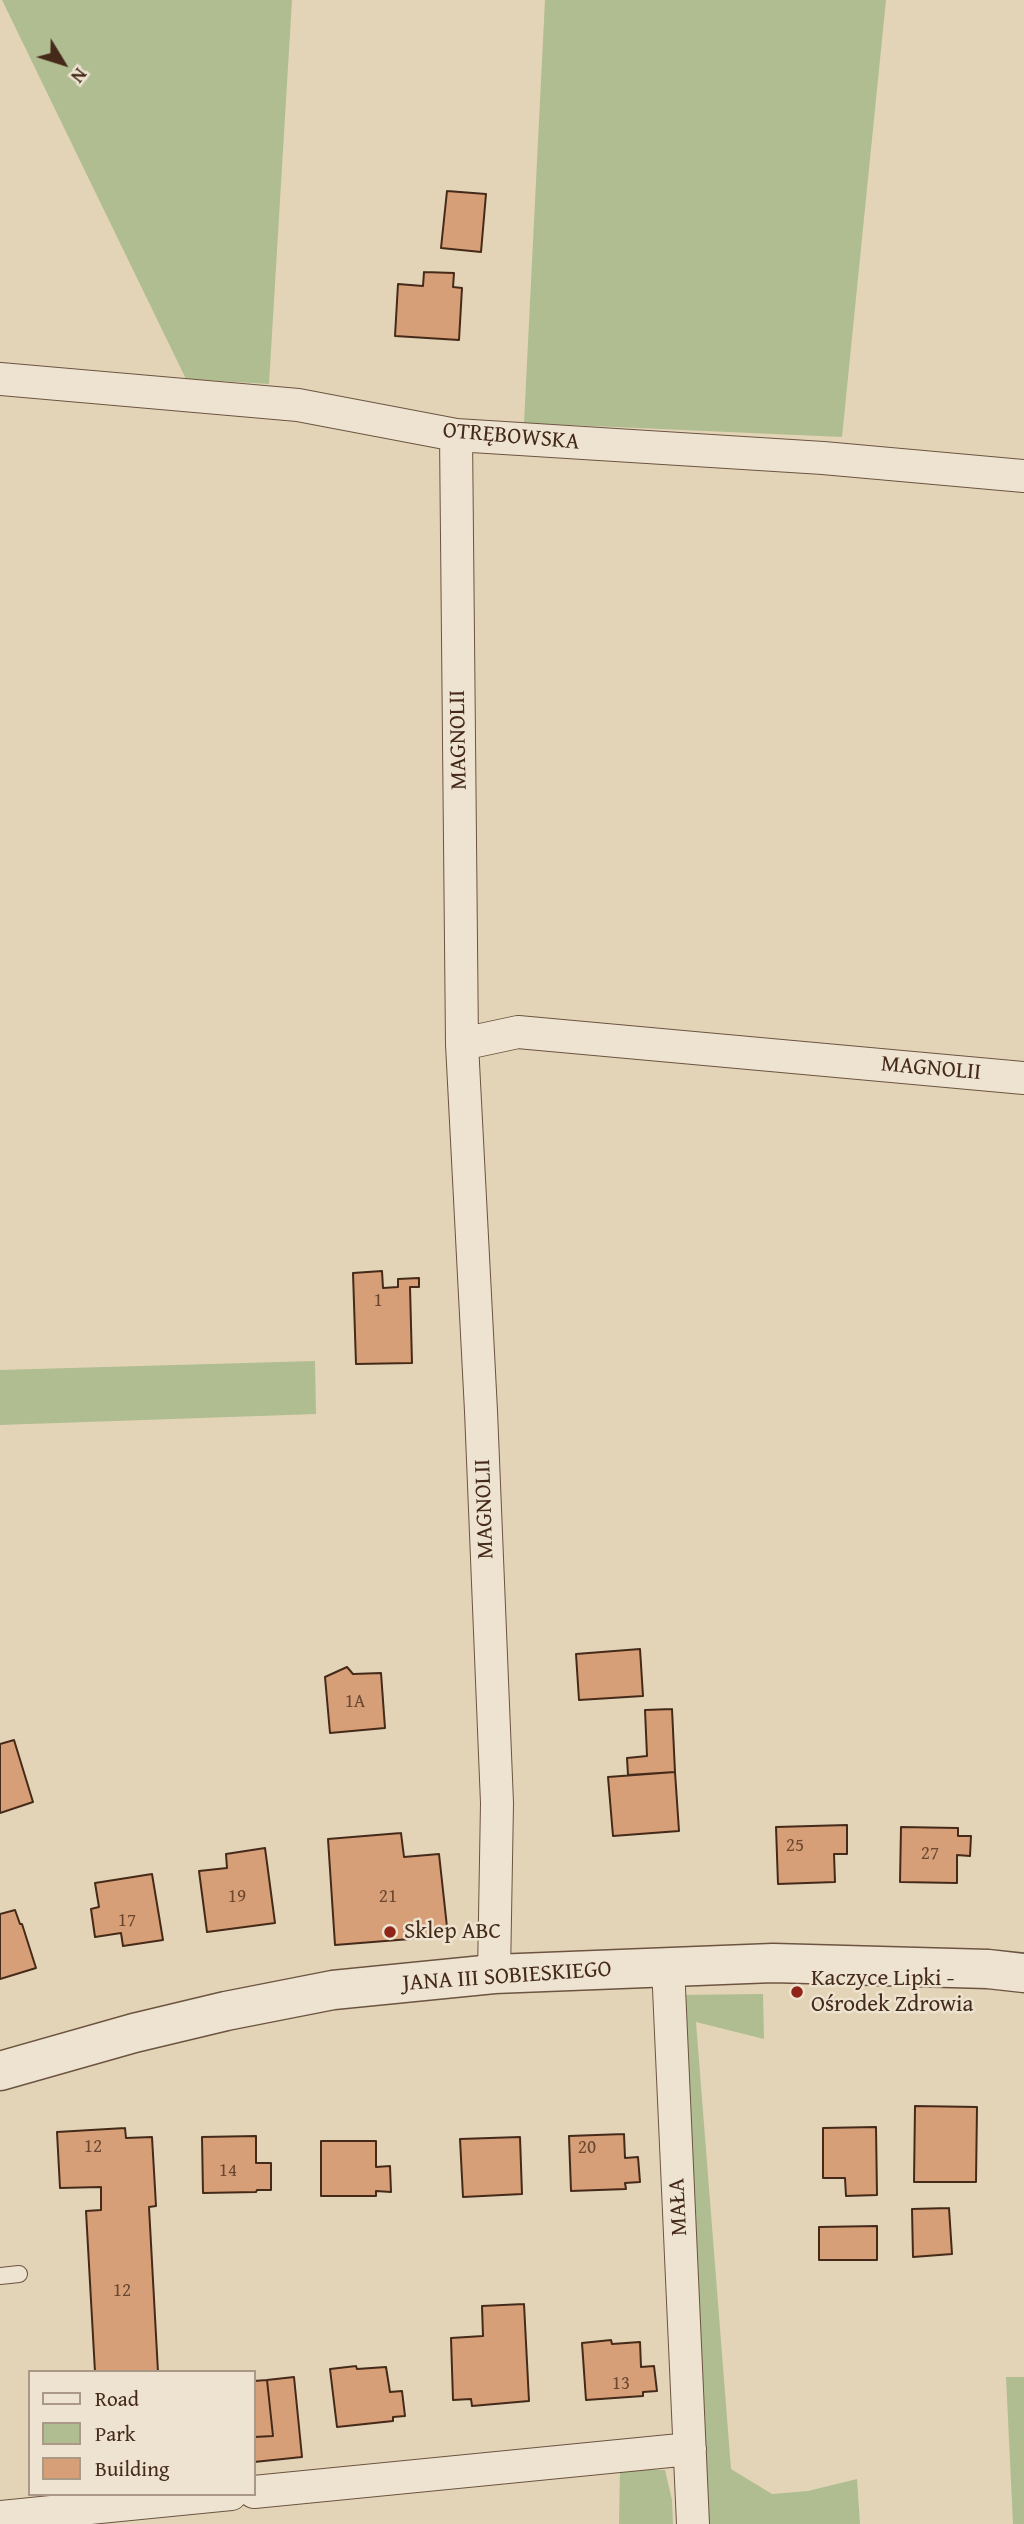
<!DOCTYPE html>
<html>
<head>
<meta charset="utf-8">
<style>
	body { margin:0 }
	#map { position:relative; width:1024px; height:2524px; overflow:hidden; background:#e3d4b7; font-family:"Gentium Book Plus",serif }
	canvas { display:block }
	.legend { position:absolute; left:28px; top:2370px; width:228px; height:126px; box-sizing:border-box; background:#ede3d0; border:2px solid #aa9987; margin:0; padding:9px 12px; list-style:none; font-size:21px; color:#452a1a }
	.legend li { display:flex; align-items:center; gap:14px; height:35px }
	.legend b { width:35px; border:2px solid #aa9987 }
	.north { position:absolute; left:28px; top:28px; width:70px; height:70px; -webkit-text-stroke:5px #ede3d0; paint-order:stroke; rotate:128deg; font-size:19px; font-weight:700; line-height:28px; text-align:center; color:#452a1a }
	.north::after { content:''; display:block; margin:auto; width:24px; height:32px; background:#452a1a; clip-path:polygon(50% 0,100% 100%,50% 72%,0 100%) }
</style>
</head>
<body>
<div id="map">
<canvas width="1024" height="2524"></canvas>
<ul class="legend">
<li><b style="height:9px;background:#ede3d0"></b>Road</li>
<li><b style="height:19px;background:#b0bd91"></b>Park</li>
<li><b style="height:19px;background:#d79f77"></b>Building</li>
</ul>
<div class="north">N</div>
</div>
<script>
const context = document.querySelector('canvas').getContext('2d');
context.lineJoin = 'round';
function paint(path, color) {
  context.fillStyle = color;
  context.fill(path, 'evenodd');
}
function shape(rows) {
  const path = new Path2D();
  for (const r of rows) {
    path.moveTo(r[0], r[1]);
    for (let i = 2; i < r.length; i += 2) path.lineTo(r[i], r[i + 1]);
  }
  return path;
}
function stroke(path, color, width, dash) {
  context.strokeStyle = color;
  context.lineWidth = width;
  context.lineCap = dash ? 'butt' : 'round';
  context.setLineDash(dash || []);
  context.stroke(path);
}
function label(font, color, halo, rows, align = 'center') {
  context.font = font + ' "Gentium Book Plus",serif';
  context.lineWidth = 5;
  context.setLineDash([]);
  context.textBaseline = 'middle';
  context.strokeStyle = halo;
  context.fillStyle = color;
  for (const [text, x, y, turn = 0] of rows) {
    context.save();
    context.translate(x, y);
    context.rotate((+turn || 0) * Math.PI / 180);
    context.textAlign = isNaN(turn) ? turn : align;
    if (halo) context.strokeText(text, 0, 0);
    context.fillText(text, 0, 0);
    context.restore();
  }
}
paint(shape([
	[2,0,292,0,269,384,186,379],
	[545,0,886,0,842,437,524,423],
	[315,1361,316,1414,0,1425,0,1370],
	[763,1994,764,2039,696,2022,731,2469,772,2494,808,2491,857,2479,860,2524,706,2524,679,1995],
	[1006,2377,1024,2377,1024,2524,1013,2524],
	[620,2469,665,2470,672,2500,673,2524,619,2524]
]), '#b0bd91');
const building = shape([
	[447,191,486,194,481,252,441,248,447,191],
	[424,272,454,273,453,287,462,288,459,340,395,336,398,284,423,286,424,272],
	[382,1271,383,1288,398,1287,398,1279,419,1278,419,1287,410,1287,412,1363,356,1364,353,1273,382,1271],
	[640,1649,643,1696,579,1700,576,1654,640,1649],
	[347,1667,353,1674,381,1673,385,1728,330,1733,325,1677,347,1667],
	[672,1709,675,1772,628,1775,627,1758,647,1756,645,1710,672,1709],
	[14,1740,33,1802,0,1813,0,1744,14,1740],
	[675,1772,679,1831,613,1836,608,1777,675,1772],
	[847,1825,847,1854,834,1854,835,1882,778,1884,776,1827,847,1825],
	[901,1827,958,1828,958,1836,971,1836,970,1856,957,1855,957,1883,900,1882,901,1827],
	[401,1833,404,1857,439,1854,448,1936,335,1945,328,1839,401,1833],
	[265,1848,275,1923,207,1932,199,1871,227,1868,226,1854,265,1848],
	[152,1874,163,1940,123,1946,121,1933,95,1937,91,1909,99,1907,95,1883,152,1874],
	[15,1910,20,1924,22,1924,36,1968,0,1979,0,1914,15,1910],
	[915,2106,977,2107,976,2182,914,2182,915,2106],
	[876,2127,877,2195,846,2196,845,2178,823,2178,823,2128,876,2127],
	[125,2128,126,2138,152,2137,156,2206,149,2207,158,2372,95,2372,86,2211,101,2210,101,2187,60,2188,57,2132,125,2128],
	[624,2134,625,2158,638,2157,640,2182,625,2183,626,2189,571,2191,569,2136,624,2134],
	[256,2136,256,2163,271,2163,271,2190,257,2190,256,2192,203,2193,202,2137,256,2136],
	[520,2137,522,2194,463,2197,460,2139,520,2137],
	[321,2141,376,2141,376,2167,390,2166,391,2192,376,2191,376,2196,321,2196,321,2141],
	[949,2208,952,2254,913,2257,912,2209,949,2208],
	[877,2226,877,2260,819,2260,819,2227,877,2226],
	[524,2304,529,2401,472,2406,471,2399,453,2400,451,2338,483,2336,482,2306,524,2304],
	[611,2340,612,2344,640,2342,641,2367,654,2366,657,2391,643,2392,643,2396,586,2400,582,2343,611,2340],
	[356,2366,357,2369,386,2367,390,2392,402,2391,405,2416,393,2417,393,2421,337,2427,330,2369,356,2366],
	[294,2377,302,2457,254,2462,254,2437,273,2436,267,2380,294,2377],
	[267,2380,273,2436,254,2437,254,2381,267,2380]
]);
paint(building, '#d79f77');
stroke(building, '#452a1a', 2);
const service = shape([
	[0,2276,19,2274]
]);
const minor = shape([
	[0,379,298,405,456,435,823,458,1024,476],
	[456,435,462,1044,481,1411,497,1803,494,1974],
	[462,1044,518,1032,1024,1078],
	[668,1966,693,2524],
	[254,2492,690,2449],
	[0,2517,231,2494]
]);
const tertiary = shape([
	[0,2071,134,2033,226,2011,333,1990,494,1974,773,1963,988,1969,1024,1973]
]);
stroke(service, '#6c5441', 18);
stroke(minor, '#6c5441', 34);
stroke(tertiary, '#6c5441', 41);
stroke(service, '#ede3d0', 16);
stroke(minor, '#ede3d0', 32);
stroke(tertiary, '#ede3d0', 38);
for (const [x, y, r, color] of [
	[390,1932,7,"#8f2418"],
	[797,1992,7,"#8f2418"]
]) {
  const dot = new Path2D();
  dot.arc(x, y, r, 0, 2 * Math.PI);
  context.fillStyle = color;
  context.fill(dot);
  stroke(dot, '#ede3d0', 2.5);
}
label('19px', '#6a4731', null, [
	["1",378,1301],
	["1A",355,1702],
	["25",795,1846],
	["27",930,1854],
	["19",237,1897],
	["21",388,1897],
	["17",127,1921],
	["12",93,2147],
	["20",587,2148],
	["14",228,2171],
	["12",122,2291],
	["13",621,2384]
]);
label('23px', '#452a1a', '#ede3d0', [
	["OTRĘBOWSKA",511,437,5],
	["MAGNOLII",459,740,-91],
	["MAGNOLII",931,1069,5],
	["MAGNOLII",485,1509,-92],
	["JANA III SOBIESKIEGO",507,1977,-4],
	["MAŁA",679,2207,-93]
]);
label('23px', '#452a1a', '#ede3d0', [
	["Sklep ABC",404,1932],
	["Kaczyce Lipki -",811,1979],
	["Ośrodek Zdrowia",811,2005]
], 'left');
</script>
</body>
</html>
